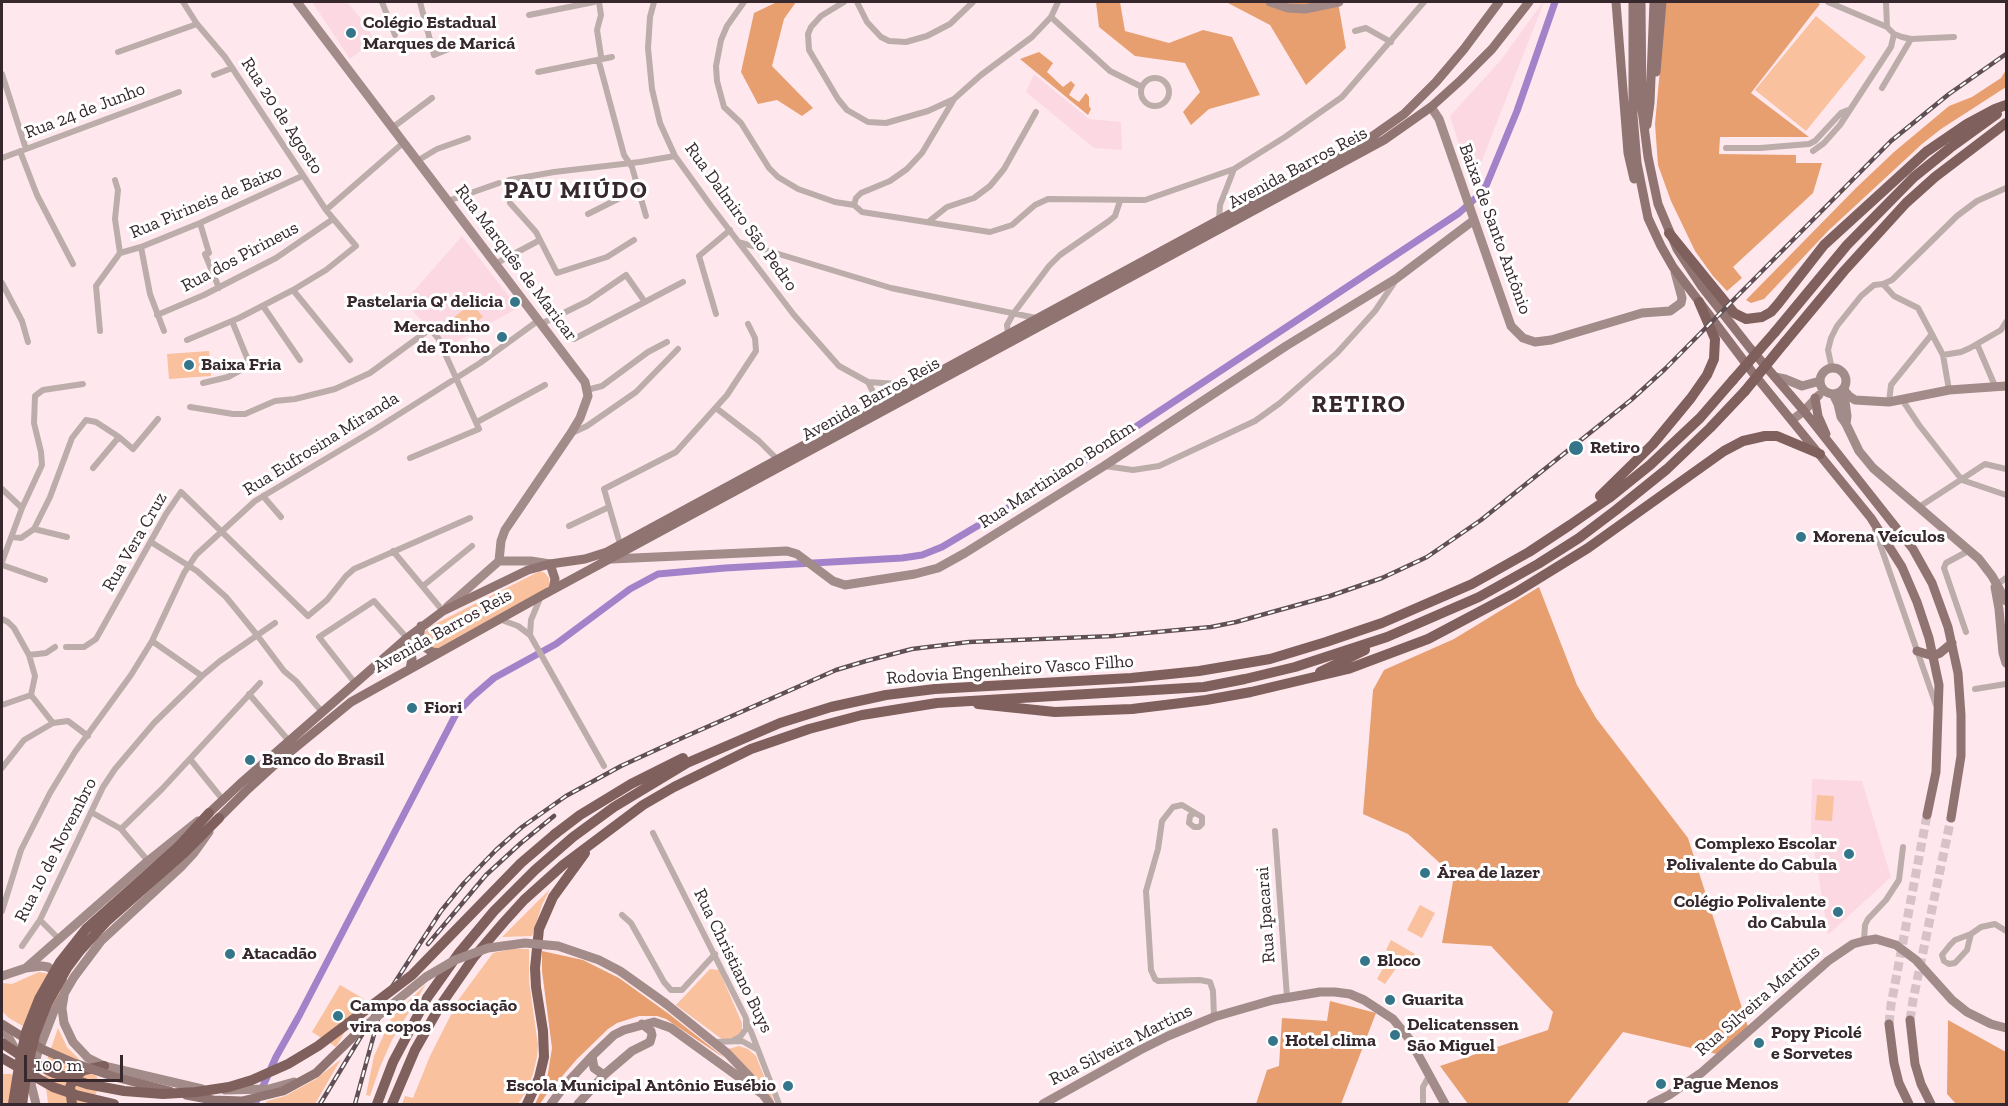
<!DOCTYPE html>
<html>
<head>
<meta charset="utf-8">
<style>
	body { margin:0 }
	#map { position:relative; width:2008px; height:1106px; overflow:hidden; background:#fee8ee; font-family:"Zilla Slab",serif }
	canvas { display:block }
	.frame { position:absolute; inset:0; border:3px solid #36282c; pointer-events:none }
	.scale { position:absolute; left:24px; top:1055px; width:99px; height:27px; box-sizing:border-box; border:3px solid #36282c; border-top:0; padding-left:8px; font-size:18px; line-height:21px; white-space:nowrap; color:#36282c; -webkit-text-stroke:4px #fff; paint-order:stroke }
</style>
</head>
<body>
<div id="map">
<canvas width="2008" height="1106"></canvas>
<div class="frame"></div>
<div class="scale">100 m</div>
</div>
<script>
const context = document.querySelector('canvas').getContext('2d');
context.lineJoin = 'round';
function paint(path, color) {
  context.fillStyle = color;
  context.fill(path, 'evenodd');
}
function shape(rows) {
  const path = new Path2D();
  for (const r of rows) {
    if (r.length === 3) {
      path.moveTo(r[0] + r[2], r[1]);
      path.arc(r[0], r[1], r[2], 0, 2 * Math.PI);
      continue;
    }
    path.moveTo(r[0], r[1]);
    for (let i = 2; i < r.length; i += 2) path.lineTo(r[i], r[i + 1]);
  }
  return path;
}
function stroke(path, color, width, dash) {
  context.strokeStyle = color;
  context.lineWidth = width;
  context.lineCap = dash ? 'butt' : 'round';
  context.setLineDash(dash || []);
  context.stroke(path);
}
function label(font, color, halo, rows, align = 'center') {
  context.font = font + ' "Zilla Slab",serif';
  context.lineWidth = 6;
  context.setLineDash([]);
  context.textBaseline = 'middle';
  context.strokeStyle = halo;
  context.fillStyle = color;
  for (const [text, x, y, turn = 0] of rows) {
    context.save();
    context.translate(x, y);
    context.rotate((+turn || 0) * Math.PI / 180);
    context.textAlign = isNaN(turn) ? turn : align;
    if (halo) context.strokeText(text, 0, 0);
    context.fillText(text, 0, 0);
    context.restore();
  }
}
paint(shape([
	[312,2,347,2,367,26,374,40,350,59],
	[1543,2,1544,2,1472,186,1450,116,1501,60],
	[1034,74,1089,119,1121,122,1122,150,1094,148,1026,92],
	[462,236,518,308,447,347,404,302],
	[1812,779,1862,781,1891,877,1828,935,1811,830]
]), '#fbd8e2');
paint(shape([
	[1816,16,1866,57,1806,131,1755,90],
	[472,303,483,317,459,335,448,322],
	[209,351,211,376,169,379,167,354],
	[540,571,545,573,549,578,549,586,546,589,440,647,436,649,426,644,424,638,425,632,429,627],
	[1817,795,1834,796,1832,821,1815,820],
	[550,889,542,905,532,936,502,937],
	[1420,905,1435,913,1422,938,1407,930],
	[1391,940,1415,954,1410,963,1386,950],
	[512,949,529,949,529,981,538,1045,537,1057,533,1074,527,1090,518,1104,402,1104,405,1096,413,1098,430,1056,459,999,493,953],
	[1388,959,1395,963,1397,967,1385,984,1377,979],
	[710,969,719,970,742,1023,742,1030,735,1038,723,1040,676,1005],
	[39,972,50,974,64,985,43,1038,9,1018,2,1011,2,983,12,984],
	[426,984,392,1040,380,1067,370,1096,366,1095,374,1056,392,1017],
	[340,985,364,999,336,1047,312,1032],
	[58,1028,67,1047,97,1077,98,1090,91,1101,84,1104,48,1104,44,1069],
	[739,1046,748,1049,756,1056,775,1104,728,1049],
	[341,1059,315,1104,265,1104,267,1101,285,1096,316,1079],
	[2,1074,11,1074,21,1080,29,1104,2,1104]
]), '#f9c19e');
paint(shape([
	[777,2,796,2,784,19,772,66,813,108,802,116,777,100,758,104,741,72,754,13],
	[1096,2,1120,2,1125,31,1169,43,1203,30,1232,37,1260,95,1209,109,1191,125,1183,112,1200,92,1185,63,1135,56,1099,27],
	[1226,2,1338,2,1346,48,1306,85,1270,25],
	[1666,2,1816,2,1820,4,1751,93,1809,137,1720,137,1719,154,1796,155,1796,163,1822,163,1813,193,1733,267,1742,278,1727,291,1713,276,1695,251,1671,201,1658,165,1655,124],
	[1039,52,1053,63,1047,72,1063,87,1071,81,1075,85,1069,95,1079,102,1086,93,1089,97,1089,106,1091,109,1088,115,1020,59],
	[2006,70,2006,87,1941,129,1922,144,1828,231,1764,299,1751,303,1746,300,1856,188,1894,152,1949,106,1972,97,2001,78],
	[1539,587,1577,685,1596,718,1688,838,1749,1030,1721,1055,1623,1032,1567,1104,1468,1104,1440,1066,1548,1030,1553,1012,1491,946,1442,943,1454,876,1408,834,1363,814,1373,690,1384,670,1454,639],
	[542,951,583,960,619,978,669,1014,726,1059,666,1019,657,1016,639,1016,617,1023,608,1029,577,1059,546,1095,540,1104,535,1104,547,1079,552,1048,542,971],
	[1330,1001,1376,1013,1341,1104,1256,1104,1267,1070,1279,1066,1282,1018,1327,1021],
	[1948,1020,2006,1052,2006,1104,1956,1104,1947,1094]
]), '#e89f70');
stroke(shape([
	[255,1104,276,1057,299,1016,456,714,472,697,494,678,556,644,630,589,658,574,725,568,902,558,922,555,942,547,1063,475,1459,213,1478,196,1486,186,1517,111,1555,2]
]), '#a283ca', 7);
stroke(shape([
	[1910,1020,1913,1000,1951,818],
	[1889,1024,1891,1005,1927,815]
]), '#d6c2c7', 9, [9, 4.5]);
stroke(shape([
	[183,2,197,24,225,57,326,210,356,246,326,270,293,290,239,318,187,340],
	[382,2,395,35],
	[420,2,434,55,466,42],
	[599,2,601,15,597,30,601,56,599,62,624,155,632,167,646,216],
	[654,2,650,17,648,48,652,89,660,123,675,156,711,206,794,315,839,366,868,382,912,385],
	[744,2,727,26,721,40,716,66,717,81,724,107,741,123,769,168,778,177,798,189,835,202,854,205,862,212,990,232,1012,225,1035,205,1048,199,1145,200,1234,169,1285,137,1342,97,1424,2],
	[844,2,821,16,811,27,808,34,809,50,838,99,847,110,868,122,886,123,928,111,954,99,981,75,1032,37,1051,17,1058,2],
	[857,2,867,22,881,37,889,41,906,42,927,36,950,24,973,2],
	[1828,2,1887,27,1894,34,1902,37,1911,39,1954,37],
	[1886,2,1887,27],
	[529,15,594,2],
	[1051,17,1110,71,1142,87],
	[1355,31,1366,28,1391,42],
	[118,52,197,24],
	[538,72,612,57],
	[2,74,26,149],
	[214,75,232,68],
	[1155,92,14],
	[1882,88,1911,39],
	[392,128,432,98],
	[1726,148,1760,148,1809,144,1815,141,1841,113,1848,110],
	[20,151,37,195,73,264],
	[1813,151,1824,143,1840,125,1891,47,1894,34],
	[2,158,179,92],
	[417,161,437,149,468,138],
	[115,180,118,190,115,219,120,253],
	[509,180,554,172,640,162,675,156],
	[448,201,499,183],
	[510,203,536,232,557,273,607,257,634,240],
	[854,205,856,198,861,193,890,181,907,169,922,153,953,101],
	[326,210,403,143],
	[588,214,638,189],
	[1219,220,1220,205,1234,169],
	[928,222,947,207,974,198,990,186,1004,169,1036,112],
	[200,223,209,253,205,254,219,288],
	[739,242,891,288,1036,318],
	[141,247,150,294,164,331],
	[120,253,141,247,200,223,302,176],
	[495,264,540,240],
	[2,283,22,321,28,342],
	[1883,284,1894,296,1918,308,1943,355,1949,390],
	[293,290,350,360],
	[263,306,300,360],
	[716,314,699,256,730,230],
	[157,315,204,295,276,258,333,219],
	[558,316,574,339,683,282],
	[541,324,588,301,626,275,645,302],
	[100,331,96,286,120,253],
	[1008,334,1007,325,1013,314,1049,266,1060,255,1109,221,1115,216,1120,201],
	[1977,344,1995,386],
	[1943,355,1961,352,1970,348,2001,330,2006,322],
	[1832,369,1828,350,1831,338,1837,326,1861,296,1874,285,1883,284,1892,280,1957,216,1977,201,2006,188],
	[868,382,875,396,871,407],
	[203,383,228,377,250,365,232,321],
	[587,390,602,386,648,352,667,342],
	[1903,401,1919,425,1962,480,2006,495],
	[1889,402,1891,385,1932,334],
	[190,407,233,414,245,414,275,401,295,399,335,389,370,373,430,329,438,338,479,429,410,458],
	[716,408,759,441,777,459],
	[477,422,545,385],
	[572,433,587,426,636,392,678,349],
	[119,437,133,449,158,419],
	[1105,466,1133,470,1159,466,1255,421,1280,403,1337,353,1375,311,1396,280],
	[2,489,22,508],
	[263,496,281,517],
	[1919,507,1985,464,2006,469],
	[569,526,609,507],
	[34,529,50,497,72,438,86,420,96,422,119,437,93,468],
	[1875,530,1936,705],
	[13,537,21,538,34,529,67,537],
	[151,542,197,571,226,597,257,635,284,671,296,681,322,712],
	[620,544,604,489,676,452,727,395,756,351,755,338,748,324],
	[393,551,443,611],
	[2,562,22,508,42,465,41,452,34,423,35,396,43,390,83,384],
	[2,565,45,580],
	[423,586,472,546],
	[1995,586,2006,578],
	[2,619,8,622,14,628,29,655,35,676,31,695],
	[499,619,518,626,530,635,604,766],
	[1966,632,1944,568,1946,563,1970,550],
	[530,635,531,620,541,596],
	[152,641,202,676],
	[66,647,84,647,96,639,166,514,181,492,308,616,327,600,346,576,354,569,470,518],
	[29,655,46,653,55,647],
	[355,683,319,637,374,601,407,638],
	[1975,689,2006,684],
	[249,694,289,741],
	[2,705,31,695],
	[53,723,68,721,88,736],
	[190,759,223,800],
	[2,768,24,740,53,723,31,695],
	[91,812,121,829,148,861],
	[1194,813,1190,816,1189,823,1194,827,1199,827,1202,824,1202,817,1182,805,1173,807,1162,821,1158,849,1146,891,1151,970,1155,979,1158,981,1200,980,1210,982,1213,991,1214,1017],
	[121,829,162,789,260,683],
	[1275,831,1287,997],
	[653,833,745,1016,779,1104],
	[2,911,21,850,50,793,75,752,131,675,152,641,184,573,196,555,255,501,374,430,480,363,539,320],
	[622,915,631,923,664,982,671,990,682,990,715,954],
	[40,920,60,940],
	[1971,934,1967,950,1955,963,1949,964,1944,961,1942,955,1950,945,1955,940,1971,934,1981,927,1995,924,2006,931],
	[1864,941,1865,925,1868,919,1886,900,1899,880,1903,847],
	[22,946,40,920,103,787,115,769,154,723,202,676,220,661,275,623],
	[734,1040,740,1037,746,1029,746,1019],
	[715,1042,742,1041,758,1050],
	[1423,1104,1423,1087,1429,1076]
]), '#bcacaa', 6);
stroke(shape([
	[297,2,585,382,588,396,580,418,571,433,505,530,501,541,499,561],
	[1270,2,1288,8,1305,9,1339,2],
	[1431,107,1439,119,1511,326,1523,338,1535,342,1551,340,1642,313,1670,311,1681,303,1682,298,1675,272],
	[1833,381,13],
	[1775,377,1785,379,1802,386,1820,381],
	[1843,389,1849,396,1855,400,1889,402,1949,390,2006,386],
	[1840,392,1845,401,1847,416,1846,424],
	[1833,394,1838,404,1841,417,1846,424,1859,451,1873,468,1979,559,1992,576,2006,601],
	[1792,420,1804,411,1819,395],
	[612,559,787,551,797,554,833,581,845,585,915,574,938,568,965,553,1104,466,1286,346,1397,278,1474,220],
	[1995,587,1999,609,2003,653,2006,663],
	[447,607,499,561,531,561,550,564],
	[26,968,42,966,48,967,61,976,65,990,62,1008,64,1023,73,1042,88,1058,104,1066,202,1089],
	[2,976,26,968,148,861,198,821],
	[665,1003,727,1053,749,1076,770,1104],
	[2,1026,18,1054],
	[592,1056,594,1068,601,1073,605,1074],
	[225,1090,269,1089,294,1082],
	[36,1104,31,1084,37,1055,54,1011,74,977,101,941,181,867,194,853,209,832],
	[551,1104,565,1085,592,1056,614,1035,624,1030,654,1022,671,1028,761,1093],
	[578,1104,605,1074,632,1051,650,1042,652,1035,651,1031,642,1024],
	[1043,1104,1140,1050,1168,1036,1214,1017,1273,1000,1320,992,1335,992,1350,994,1364,1000,1393,1019,1410,1040,1445,1104],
	[1651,1104,1669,1095,1701,1073,1828,961,1853,944,1864,941,1876,939,1896,945,1916,960,1952,1000,1967,1012,1991,1024,2006,1028]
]), '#a28b89', 9);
stroke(shape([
	[1616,2,1628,153,1634,179],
	[1633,2,1633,115,1637,163,1648,218,1661,246,1673,267,1753,373,1871,518,1902,567,1917,602,1929,638,1939,685,1936,772,1927,815],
	[1641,2,1642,110,1648,157,1658,204,1677,249,1702,287,1750,348,1804,411,1913,549,1932,583,1948,627,1958,673,1961,715,1961,756,1951,818],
	[1656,72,1662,2],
	[1647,125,1650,103,1654,2],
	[1815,398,1818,416,1826,434],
	[550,564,555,579,553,589],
	[421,626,419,639,422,645,432,652,439,653],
	[397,647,402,647,411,654,412,659,410,669],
	[1917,651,1933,656,1940,653,1952,643],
	[209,813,240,784,407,638,443,611,528,570,550,564,585,559,607,552,1370,138,1404,114,1436,82,1464,49,1499,2],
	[219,818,246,791,279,761,351,702,541,596,1384,140,1431,107,1461,80,1492,49,1529,2],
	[1910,1020,1915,1064,1921,1084,1931,1104],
	[1889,1024,1894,1063,1899,1083,1909,1104]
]), '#907471', 9);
stroke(shape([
	[1669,233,1734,313,1746,319,1762,317,1771,312,1778,304,1824,245,1926,152,1967,124,1995,109,2006,105],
	[1775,332,1847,245,1914,177,1950,148,1997,114],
	[1785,342,1844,271,1906,203,1935,177,2006,123],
	[1600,496,1653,444,1691,398,1707,375,1714,359,1715,339,1699,302],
	[1320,672,1365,650],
	[978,704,1055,712,1132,709,1206,700,1251,692,1348,669,1428,639,1515,593,1588,548,1724,451,1743,441,1765,436,1777,436,1820,454],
	[555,834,580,815,631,784,683,758],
	[178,847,209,813],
	[184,853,219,818],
	[72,1104,70,1087,75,1076,84,1070,104,1066],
	[377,1104,393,1062,427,998,459,953,494,911,535,870,573,837,614,807,687,763,780,723,831,707,886,695,935,689,1131,678,1199,671,1270,659,1326,642,1382,623,1472,584,1529,552,1570,525,1609,498,1650,465,1700,418,1733,380],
	[392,1104,415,1050,440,1006,474,957,504,922,524,900,563,865,643,805,674,787,751,749,809,729,862,715,937,703,1204,687,1245,679,1295,667,1387,637,1479,597,1538,564,1579,538,1616,510,1667,469,1710,428,1745,391],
	[527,1104,539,1078,544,1057,543,1031,536,987,535,968,539,929,553,897,585,853]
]), '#7f605c', 10);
const rail = shape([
	[428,944,486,875,521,843,554,816],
	[320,1104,377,1010,441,911,464,883,496,850,522,827,566,796,621,766,682,738,836,670,866,661,912,649,969,642,1113,636,1211,627,1236,622,1330,596,1382,578,1427,557,1481,520,1631,400,1665,369,1891,141,1949,94,2006,54],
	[355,1104,379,1016]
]);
stroke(rail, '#605055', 4.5);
stroke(rail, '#fff', 2, [7]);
stroke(shape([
	[358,1032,426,977,455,960,488,948,525,943,558,946,599,960,620,971,665,1003]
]), '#a28b89', 9);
stroke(shape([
	[2,1024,42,1049,74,1063,115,1077,170,1091],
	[186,1095,213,1100,242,1101,283,1091,316,1073,358,1032]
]), '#907471', 9);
stroke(shape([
	[1733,380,1775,332],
	[1745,391,1785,342],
	[2,1043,26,1059,54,1073,87,1084,124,1091,163,1094,196,1092,229,1087,252,1080,288,1064,318,1046,412,975,521,863,555,834],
	[2,1058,53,1087,76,1095,114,1104],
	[13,1104,20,1060,26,1032,39,999,60,962,86,929,178,847],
	[22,1104,28,1064,35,1035,47,1004,67,968,79,952,107,921,184,853]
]), '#7f605c', 10);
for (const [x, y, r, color] of [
	[351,33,6,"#357589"],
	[515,302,6,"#357589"],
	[502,337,6,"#357589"],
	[189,365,6,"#357589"],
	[1576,448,8,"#357589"],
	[1801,537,6,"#357589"],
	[412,708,6,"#357589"],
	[250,760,6,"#357589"],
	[1849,854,6,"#357589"],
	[1425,873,6,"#357589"],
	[1838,912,6,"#357589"],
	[230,954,6,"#357589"],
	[1365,961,6,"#357589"],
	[1390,1000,6,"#357589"],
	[338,1016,6,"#357589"],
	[1395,1035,6,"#357589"],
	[1273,1041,6,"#357589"],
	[1759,1043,6,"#357589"],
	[1661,1084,6,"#357589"],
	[788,1086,6,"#357589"]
]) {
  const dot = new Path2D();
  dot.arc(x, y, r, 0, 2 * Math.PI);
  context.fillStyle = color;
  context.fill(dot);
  stroke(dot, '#fff', 2);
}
label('bold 18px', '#36282c', '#fff', [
	["Colégio Estadual",363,23],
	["Marques de Maricá",363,44],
	["Pastelaria Q' delicia",503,302,"right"],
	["Mercadinho",490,327,"right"],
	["de Tonho",490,348,"right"],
	["Baixa Fria",201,365],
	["Retiro",1590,448],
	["Morena Veículos",1813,537],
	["Fiori",424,708],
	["Banco do Brasil",262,760],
	["Complexo Escolar",1837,844,"right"],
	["Polivalente do Cabula",1837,865,"right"],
	["Área de lazer",1437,873],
	["Colégio Polivalente",1826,902,"right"],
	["do Cabula",1826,923,"right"],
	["Atacadão",242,954],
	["Bloco",1377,961],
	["Guarita",1402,1000],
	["Campo da associação",350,1006],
	["vira copos",350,1027],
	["Delicatenssen",1407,1025],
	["São Miguel",1407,1046],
	["Popy Picolé",1771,1033],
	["e Sorvetes",1771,1054],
	["Hotel clima",1285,1041],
	["Pague Menos",1673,1084],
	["Escola Municipal Antônio Eusébio",776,1086,"right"]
], 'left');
label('18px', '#36282c', '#fff', [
	["Rua 24 de Junho",85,111,-21],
	["Rua 20 de Agosto",282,116,57],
	["Avenida Barros Reis",1298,168,-28],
	["Rua Pirineis de Baixo",206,202,-23],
	["Rua Dalmiro São Pedro",741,217,54],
	["Baixa de Santo Antônio",1495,229,70],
	["Rua dos Pirineus",240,257,-28],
	["Rua Marquês de Maricar",516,263,53],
	["Avenida Barros Reis",871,399,-29],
	["Rua Eufrosina Miranda",321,444,-32],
	["Rua Martiniano Bonfim",1057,475,-33],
	["Rua Vera Cruz",135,542,-60],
	["Avenida Barros Reis",443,631,-29],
	["Rodovia Engenheiro Vasco Filho",1010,670,-4],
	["Rua 10 de Novembro",56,850,-63],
	["Rua Ipacarai",1266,915,-94],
	["Rua Christiano Buys",733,961,64],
	["Rua Silveira Martins",1758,1001,-41],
	["Rua Silveira Martins",1121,1045,-27]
]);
context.letterSpacing = '1.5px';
label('bold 24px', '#36282c', '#fff', [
	["PAU MIÚDO",576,191],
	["RETIRO",1359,405]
]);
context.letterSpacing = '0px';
</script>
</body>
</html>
